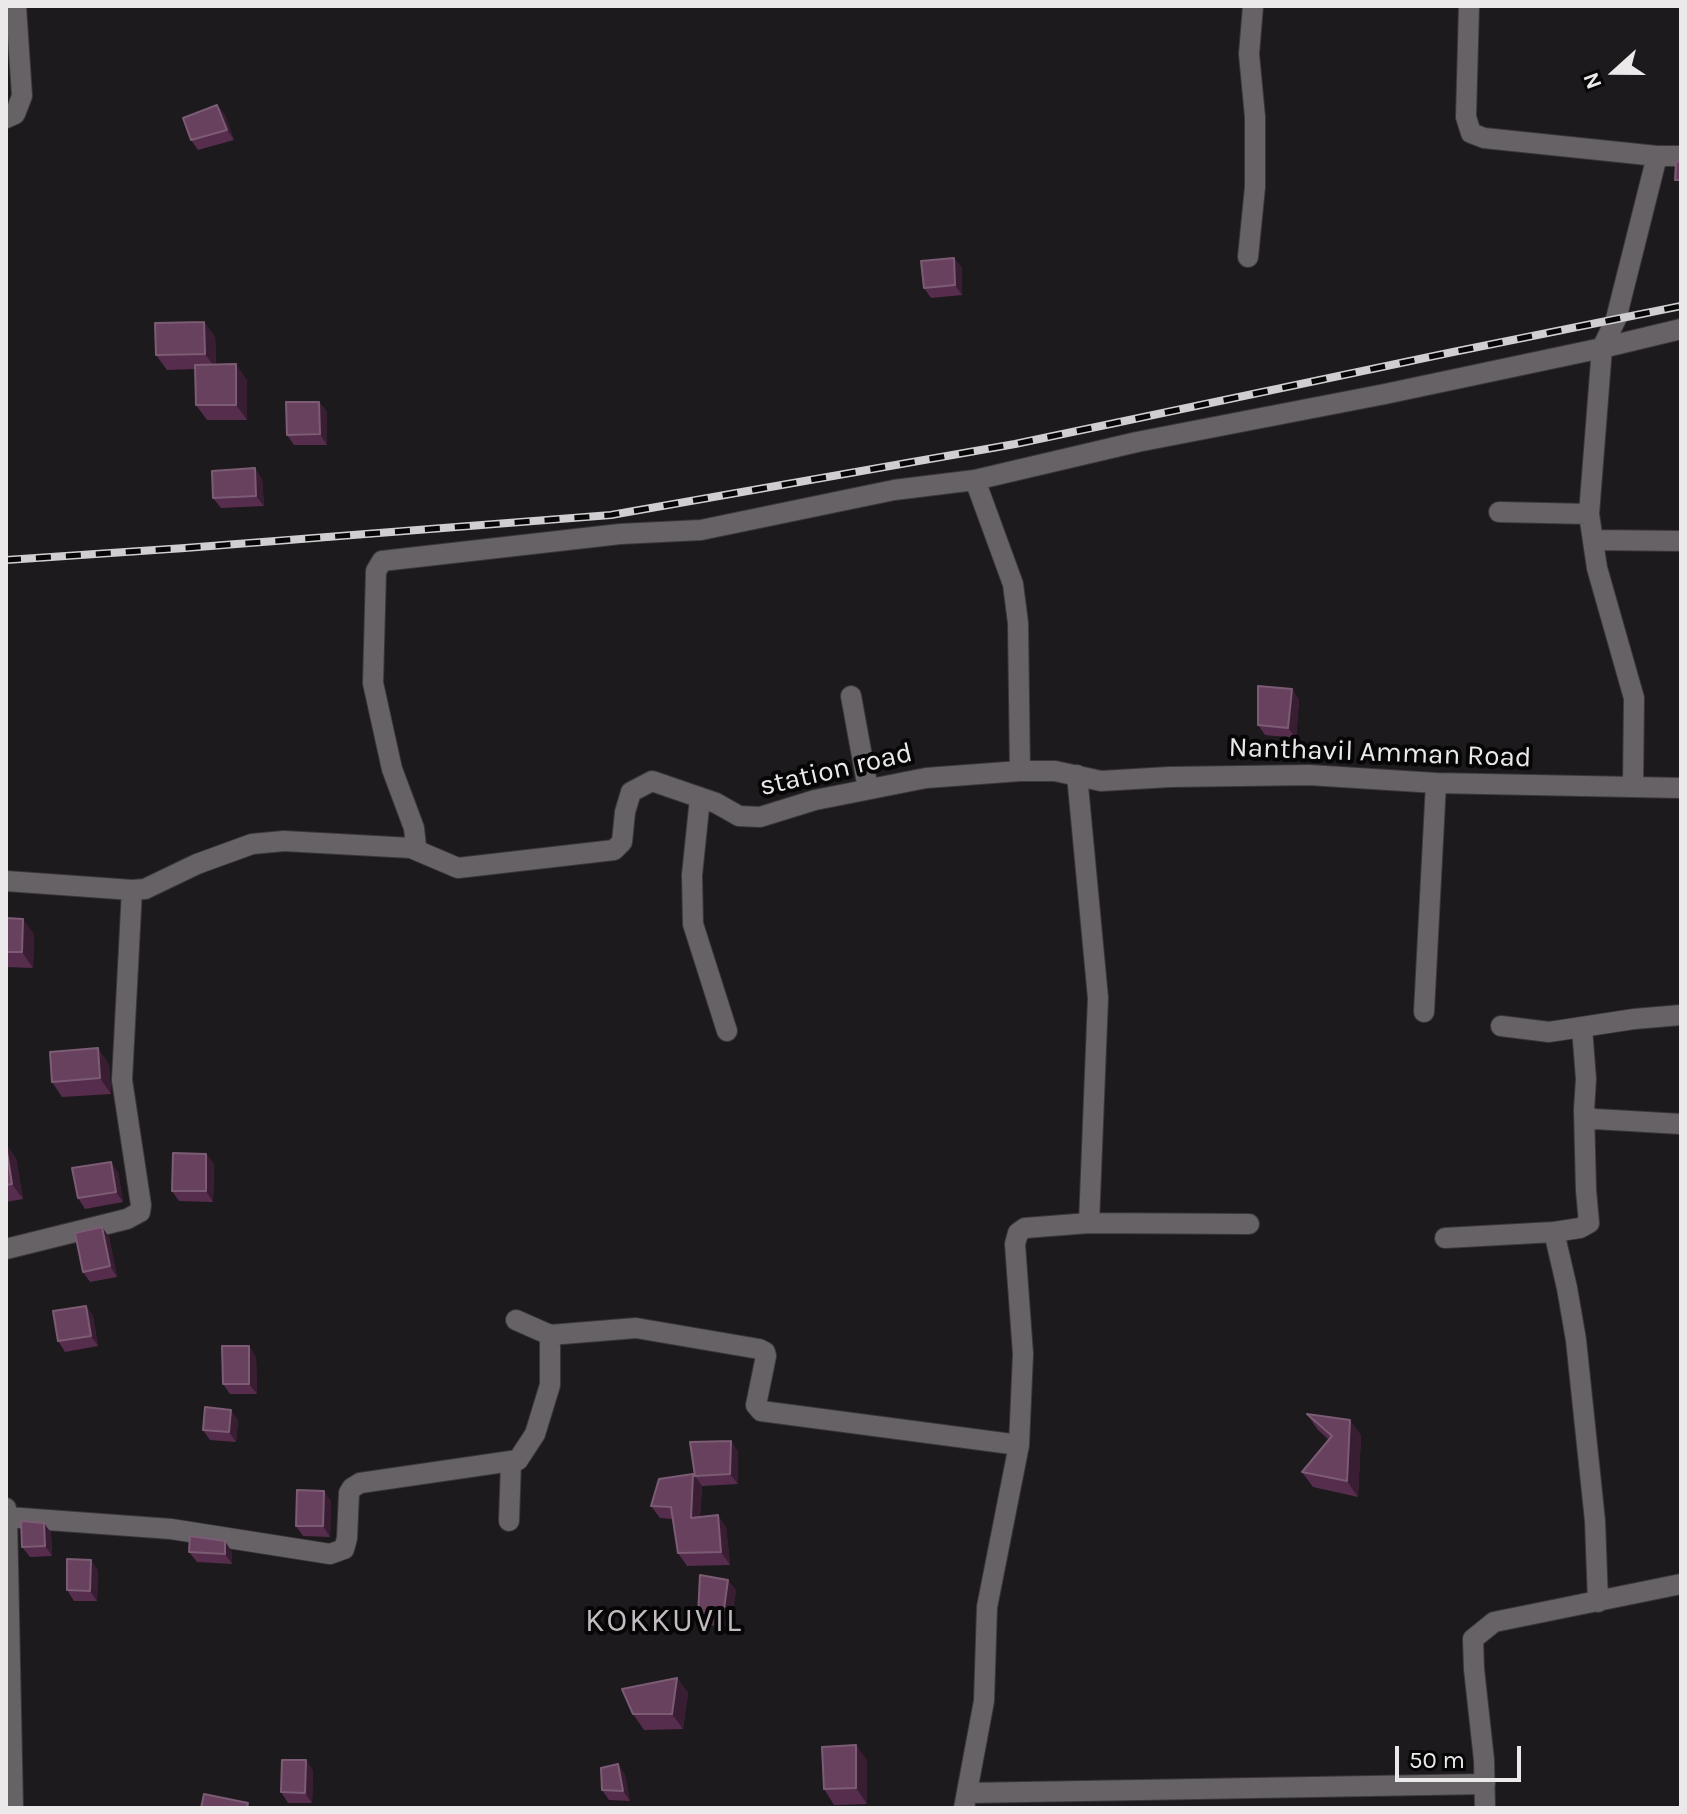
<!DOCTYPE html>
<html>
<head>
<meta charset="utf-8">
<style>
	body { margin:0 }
	#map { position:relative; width:1687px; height:1814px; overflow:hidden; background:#1d1a1d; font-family:Karla,sans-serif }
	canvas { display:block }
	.frame { position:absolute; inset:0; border:8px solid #ece9eb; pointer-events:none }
	.north { position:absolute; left:1575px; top:32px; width:80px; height:80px; -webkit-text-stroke:6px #070607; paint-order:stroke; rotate:249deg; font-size:22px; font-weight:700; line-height:32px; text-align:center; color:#ece9eb }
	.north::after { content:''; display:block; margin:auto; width:28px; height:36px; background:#ece9eb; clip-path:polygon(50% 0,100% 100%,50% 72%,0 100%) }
	.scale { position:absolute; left:1395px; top:1746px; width:126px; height:36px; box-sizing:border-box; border:4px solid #ece9eb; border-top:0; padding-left:10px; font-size:24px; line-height:28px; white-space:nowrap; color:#ece9eb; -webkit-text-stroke:6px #070607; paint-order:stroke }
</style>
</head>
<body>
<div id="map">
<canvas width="1687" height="1814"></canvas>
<div class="frame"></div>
<div class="north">N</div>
<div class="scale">50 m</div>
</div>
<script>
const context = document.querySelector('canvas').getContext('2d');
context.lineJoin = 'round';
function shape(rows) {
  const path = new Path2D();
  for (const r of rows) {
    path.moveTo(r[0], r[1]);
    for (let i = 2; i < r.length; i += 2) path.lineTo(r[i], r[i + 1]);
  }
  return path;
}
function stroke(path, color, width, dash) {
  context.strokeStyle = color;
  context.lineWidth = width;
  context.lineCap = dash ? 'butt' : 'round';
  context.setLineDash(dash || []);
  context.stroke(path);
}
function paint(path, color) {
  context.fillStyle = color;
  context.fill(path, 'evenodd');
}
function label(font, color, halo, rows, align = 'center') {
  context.font = font + ' Karla,sans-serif';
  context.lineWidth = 8;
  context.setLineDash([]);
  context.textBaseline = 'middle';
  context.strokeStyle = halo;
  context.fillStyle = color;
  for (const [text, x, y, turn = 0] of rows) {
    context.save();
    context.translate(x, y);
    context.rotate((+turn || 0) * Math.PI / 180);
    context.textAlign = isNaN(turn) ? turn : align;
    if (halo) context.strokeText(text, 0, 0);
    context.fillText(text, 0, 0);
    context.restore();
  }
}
const street = shape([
	[1469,6,1466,117,1471,133,1484,138,1657,156,1681,156],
	[6,118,15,114,22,96,16,6],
	[1248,257,1255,187,1255,117,1249,54,1253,6],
	[975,480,1013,584,1018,623,1020,771],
	[1499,512,1589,514],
	[1594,540,1681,541],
	[851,696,868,789],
	[1633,787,1634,698,1597,568,1589,514,1602,348,1616,319,1657,156],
	[700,798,692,875,693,924,727,1031],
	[411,848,416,846,414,828,392,769,373,683,376,571,382,561,620,534,701,530,894,490,975,480,1137,442,1385,394,1602,348,1681,329],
	[6,881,132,890,145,889,197,864,252,844,284,841,411,848,458,868,614,850,622,842,625,812,631,792,652,781,716,803,739,816,760,817,815,800,926,778,1020,771,1055,771,1101,781,1169,777,1309,775,1436,783,1681,788],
	[1424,1012,1436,783],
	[1501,1026,1549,1032,1634,1019,1681,1015],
	[1582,1028,1586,1079,1584,1110,1587,1117,1595,1119,1681,1124],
	[1584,1110,1586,1190,1589,1223,1580,1228,1554,1232,1567,1288,1576,1340,1595,1521,1598,1602],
	[1089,1223,1249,1224],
	[1445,1238,1554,1232],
	[6,1249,127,1219,140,1212,141,1205,122,1080,132,890],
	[516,1320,550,1335,636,1328,759,1349,765,1352,766,1356,756,1405,761,1411,1019,1445],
	[6,1508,7,1517,171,1529,330,1554,344,1549,347,1538,349,1493,352,1488,360,1483,518,1460,535,1434,550,1385,550,1335],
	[7,1517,13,1808],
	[509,1521,511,1462],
	[967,1793,1485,1784],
	[964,1808,984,1701,987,1607,1019,1445,1023,1354,1015,1244,1018,1233,1025,1228,1089,1223,1098,998,1077,775],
	[1485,1808,1484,1760,1474,1669,1473,1639,1494,1622,1681,1584]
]);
stroke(street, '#3a373a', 22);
stroke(street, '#666266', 20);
const rail = shape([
	[6,560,185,548,611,515,1015,444,1453,352,1681,306]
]);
stroke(rail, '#d1ced1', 8);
stroke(rail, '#070607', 5, [15]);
paint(shape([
	[217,105,225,115,234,140,198,150,191,140],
	[954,258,962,268,962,295,931,298,924,288],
	[204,322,215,337,216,364,247,380,247,420,207,420,196,405,195,369,167,370,156,355],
	[319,402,327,412,327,445,294,445,287,435],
	[255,468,262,479,264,506,221,508,213,498],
	[1292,689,1299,700,1296,738,1265,735,1258,725],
	[6,918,34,934,33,968,6,967],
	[109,1064,111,1094,62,1097,52,1082],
	[6,1144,16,1159,23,1199,6,1202],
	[206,1154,214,1164,213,1202,179,1201,172,1191],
	[118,1172,123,1202,85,1209,78,1198],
	[102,1227,109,1237,117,1277,90,1282,83,1272],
	[86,1306,93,1316,98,1346,65,1352,58,1341],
	[256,1357,257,1394,230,1394,223,1384],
	[1307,1414,1361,1435,1358,1497,1313,1487,1302,1472,1329,1440,1318,1430],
	[238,1420,236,1442,210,1440,203,1430],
	[738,1451,738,1484,702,1486,695,1476],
	[693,1474,702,1486,700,1517,726,1527,730,1565,687,1566,678,1553,673,1519,660,1518,651,1506],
	[331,1501,330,1537,303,1536,296,1526],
	[44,1523,51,1533,52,1556,30,1557,22,1547],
	[189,1552,232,1552,232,1564,197,1562],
	[98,1570,97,1601,74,1601,67,1590],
	[736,1590,730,1627,705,1625,698,1615],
	[677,1678,688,1693,683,1729,644,1730,633,1714],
	[306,1760,313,1771,312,1803,288,1803,281,1792],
	[867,1760,867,1804,834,1805,824,1789],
	[618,1764,625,1775,630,1801,609,1800,602,1790]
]), '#572d4d');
paint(shape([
	[217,105,225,115,234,140,227,130],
	[954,258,962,268,962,295,955,285],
	[204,322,215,337,216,369,205,354],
	[236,364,247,380,247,420,236,405],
	[319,402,327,412,327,445,320,434],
	[255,468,262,479,264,506,256,496],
	[1292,689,1299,700,1296,738,1288,728],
	[23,919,34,934,33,968,22,952],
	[98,1048,109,1064,111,1094,100,1078],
	[6,1144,16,1159,23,1199,12,1184],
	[206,1154,214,1164,213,1202,206,1191],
	[111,1162,118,1172,123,1202,116,1192],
	[102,1227,109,1237,117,1277,110,1266],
	[86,1306,93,1316,98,1346,91,1336],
	[249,1346,256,1357,257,1394,249,1384],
	[231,1410,238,1420,236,1442,229,1432],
	[1350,1420,1361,1435,1358,1497,1347,1481],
	[731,1441,738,1451,738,1484,730,1474],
	[693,1474,702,1486,699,1531,691,1518],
	[324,1491,331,1501,330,1537,323,1526],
	[718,1515,726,1527,730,1565,721,1552],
	[44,1523,51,1533,52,1556,45,1546],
	[225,1541,232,1552,232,1564,225,1554],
	[91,1560,98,1570,97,1601,90,1591],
	[728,1580,736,1590,730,1627,723,1616],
	[677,1678,688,1693,683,1729,672,1714],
	[856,1745,867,1760,867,1804,856,1788],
	[306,1760,313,1771,312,1803,305,1793],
	[618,1764,625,1775,630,1801,623,1791]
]), '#391d33');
const building = shape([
	[217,105,227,130,191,140,183,118,217,105],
	[1681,161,1681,180,1675,180,1676,162,1681,161],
	[954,258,955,285,924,288,921,261,954,258],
	[204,322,205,354,156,355,155,323,204,322],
	[236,364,236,405,196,405,195,365,236,364],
	[286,402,319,402,320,434,287,435,286,402],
	[255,468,256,496,213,498,212,471,255,468],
	[1258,686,1292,689,1288,728,1258,725,1258,686],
	[6,918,23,919,22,952,6,952,6,918],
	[98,1048,100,1078,52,1082,50,1052,98,1048],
	[6,1146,12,1184,6,1185,6,1146],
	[173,1153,206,1154,206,1191,172,1191,173,1153],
	[111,1162,116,1192,78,1198,72,1168,111,1162],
	[102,1227,110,1266,83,1272,75,1233,102,1227],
	[86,1306,91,1336,58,1341,53,1311,86,1306],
	[222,1346,249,1346,249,1384,223,1384,222,1346],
	[205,1407,231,1410,229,1432,203,1430,205,1407],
	[1307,1414,1350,1420,1347,1481,1302,1472,1332,1436,1307,1414],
	[731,1441,730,1474,695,1476,690,1442,731,1441],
	[693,1474,691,1518,718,1515,721,1552,678,1553,671,1507,651,1506,659,1479,693,1474],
	[297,1490,324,1491,323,1526,296,1526,297,1490],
	[21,1521,44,1523,45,1546,22,1547,21,1521],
	[190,1536,225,1541,225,1554,189,1552,190,1536],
	[67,1559,91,1560,90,1591,67,1590,67,1559],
	[700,1575,728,1580,723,1616,698,1615,700,1575],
	[677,1678,672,1714,633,1714,622,1689,677,1678],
	[856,1745,856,1788,824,1789,822,1747,856,1745],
	[282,1760,306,1760,305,1793,281,1792,282,1760],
	[618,1764,623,1791,602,1790,601,1768,618,1764],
	[204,1794,248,1803,247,1808,201,1808,204,1794]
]);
paint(building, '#67415e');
stroke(building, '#7c5c74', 2);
label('28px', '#ece9eb', '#070607', [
	["Nanthavil Amman Road",1380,753,2],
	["station road",836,770,-13]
]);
context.letterSpacing = '2px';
label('32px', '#c2bcc1', '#070607', [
	["KOKKUVIL",664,1622]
]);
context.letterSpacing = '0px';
</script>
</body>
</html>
